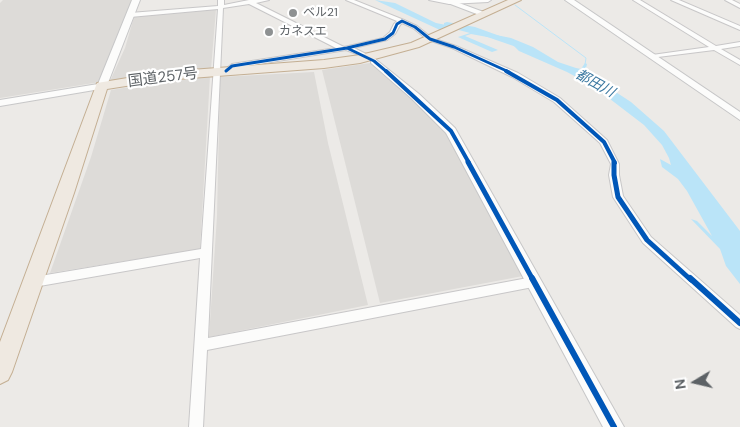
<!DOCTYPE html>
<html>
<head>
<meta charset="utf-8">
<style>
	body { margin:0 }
	#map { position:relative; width:740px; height:427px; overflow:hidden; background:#eceae7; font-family:"DM Sans",sans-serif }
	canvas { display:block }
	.north { position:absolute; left:670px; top:357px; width:50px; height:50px; -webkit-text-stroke:4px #fff; paint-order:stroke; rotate:261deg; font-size:14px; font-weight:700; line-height:20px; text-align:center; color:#5c6165 }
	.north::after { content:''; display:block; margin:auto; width:18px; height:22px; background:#5c6165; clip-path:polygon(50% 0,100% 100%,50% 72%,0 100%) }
</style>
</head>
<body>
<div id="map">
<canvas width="740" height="427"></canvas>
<div class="north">N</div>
</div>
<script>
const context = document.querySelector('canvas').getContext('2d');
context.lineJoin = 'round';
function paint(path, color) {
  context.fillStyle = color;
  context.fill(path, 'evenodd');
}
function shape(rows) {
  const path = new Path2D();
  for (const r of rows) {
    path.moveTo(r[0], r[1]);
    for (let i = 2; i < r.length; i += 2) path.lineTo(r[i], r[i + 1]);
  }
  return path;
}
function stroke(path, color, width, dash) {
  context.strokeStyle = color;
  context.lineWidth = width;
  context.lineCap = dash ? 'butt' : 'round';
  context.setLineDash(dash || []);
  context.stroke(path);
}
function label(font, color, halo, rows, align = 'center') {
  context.font = font + ' "DM Sans","Noto Sans JP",sans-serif';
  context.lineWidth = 4.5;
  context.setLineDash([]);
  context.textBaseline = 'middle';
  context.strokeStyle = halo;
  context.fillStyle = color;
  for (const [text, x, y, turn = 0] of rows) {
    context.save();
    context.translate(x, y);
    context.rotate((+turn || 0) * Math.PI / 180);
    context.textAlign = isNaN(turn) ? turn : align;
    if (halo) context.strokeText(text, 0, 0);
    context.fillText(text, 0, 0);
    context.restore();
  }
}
paint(shape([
	[3,0,132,0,100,82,0,98,0,3],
	[216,9,211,69,110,81,125,48,134,17],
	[370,63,445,129,523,276,380,303,322,70],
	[314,72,328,143,368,305,209,337,217,216,220,77],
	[210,76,200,249,50,273,91,157,111,90,173,80]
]), '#dddbd8');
paint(shape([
	[375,0,395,3,436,23,511,38,533,47,558,62,576,68,581,69,585,63,587,64,585,72,631,102,664,131,740,231,740,284,726,266,720,249,691,219,697,221,712,236,687,191,678,179,662,167,660,159,671,165,669,158,662,145,644,125,593,86,567,72,519,51,509,41,471,34,465,36,498,50,492,52,458,37,470,33,455,29,440,30]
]), '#bae4f8');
stroke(shape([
	[515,5,586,58,585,65],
	[727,21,740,26]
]), '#bae4f8', 1);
paint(shape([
	[447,22,475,27,533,48,528,51,470,31,444,27,444,23,447,22]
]), '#bae4f8');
const street = shape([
	[218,0,224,0,224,5,249,0,269,0,256,3,344,47,383,38,390,32,394,24,397,21,346,0,354,0,404,20,417,26,432,38,456,46,518,73,560,98,607,140,619,164,619,175,623,196,651,237,740,315,740,329,736,327,643,243,613,197,609,175,611,164,600,143,554,102,512,77,452,48,428,40,413,28,402,23,400,25,395,34,387,40,354,48,366,54,366,56,362,56,346,50,234,68,228,72,224,72,224,70,232,64,336,48,249,4,223,8,208,338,533,277,537,279,539,282,537,285,533,287,207,350,203,427,189,427,200,258,34,287,30,285,28,282,30,279,34,277,201,249,218,9,130,17,127,15,130,13,218,6,218,0],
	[429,0,491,0,488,2,449,4,429,0],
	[633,0,640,0,716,46,740,42,740,46,721,49,740,60,740,65,714,50,650,58,649,57,652,55,709,47,633,0],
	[671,0,679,0,740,26,740,30,671,0],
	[725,0,732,0,740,4,740,8,725,0]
]);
const secondary = shape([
	[132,0,140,0,106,88,0,106,0,100,98,84,132,0],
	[440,0,451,0,489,14,482,16,440,0],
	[565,0,574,0,740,112,740,120,565,0],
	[374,58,419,94,455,128,624,427,603,427,446,133,411,98,371,63,371,59,374,58]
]);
const highway = shape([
	[508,0,521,0,419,47,360,63,324,68,164,80,107,89,74,193,12,372,8,380,0,384,0,342,97,83,164,72,324,60,360,55,411,43,508,0]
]);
stroke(street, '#c8c7c8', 2);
stroke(secondary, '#c7c7c8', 2);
stroke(highway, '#c4af93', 2);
paint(street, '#fcfcfb');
paint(secondary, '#fcfcfb');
paint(highway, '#efe9e1');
stroke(shape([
	[347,48,385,39,393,33,397,24,402,21,415,27,430,39,454,47,509,72],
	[226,71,232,66,347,48,374,61,387,72]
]), '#0057b8', 3);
stroke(shape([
	[386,71,451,131,469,163],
	[506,71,557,100,604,142,615,163]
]), '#0057b8', 4);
stroke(shape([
	[468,162,533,280],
	[614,162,614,175,618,197,647,240,691,280]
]), '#0057b8', 5);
stroke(shape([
	[532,278,614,427],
	[690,278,740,323]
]), '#0057b8', 6);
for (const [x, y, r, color] of [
	[293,13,5,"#8e9192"],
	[269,32,5,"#8e9192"]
]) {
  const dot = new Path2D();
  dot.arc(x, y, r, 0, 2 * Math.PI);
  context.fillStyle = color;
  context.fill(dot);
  stroke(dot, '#fff', 2);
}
label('12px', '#5c6165', '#fff', [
	["ベル21",303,13],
	["カネスエ",279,32]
], 'left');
label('italic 14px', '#3b78a0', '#fff', [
	["都田川",595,84,29]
]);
label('15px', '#5c6165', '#fff', [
	["国道257号",163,78,-7]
]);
</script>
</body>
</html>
